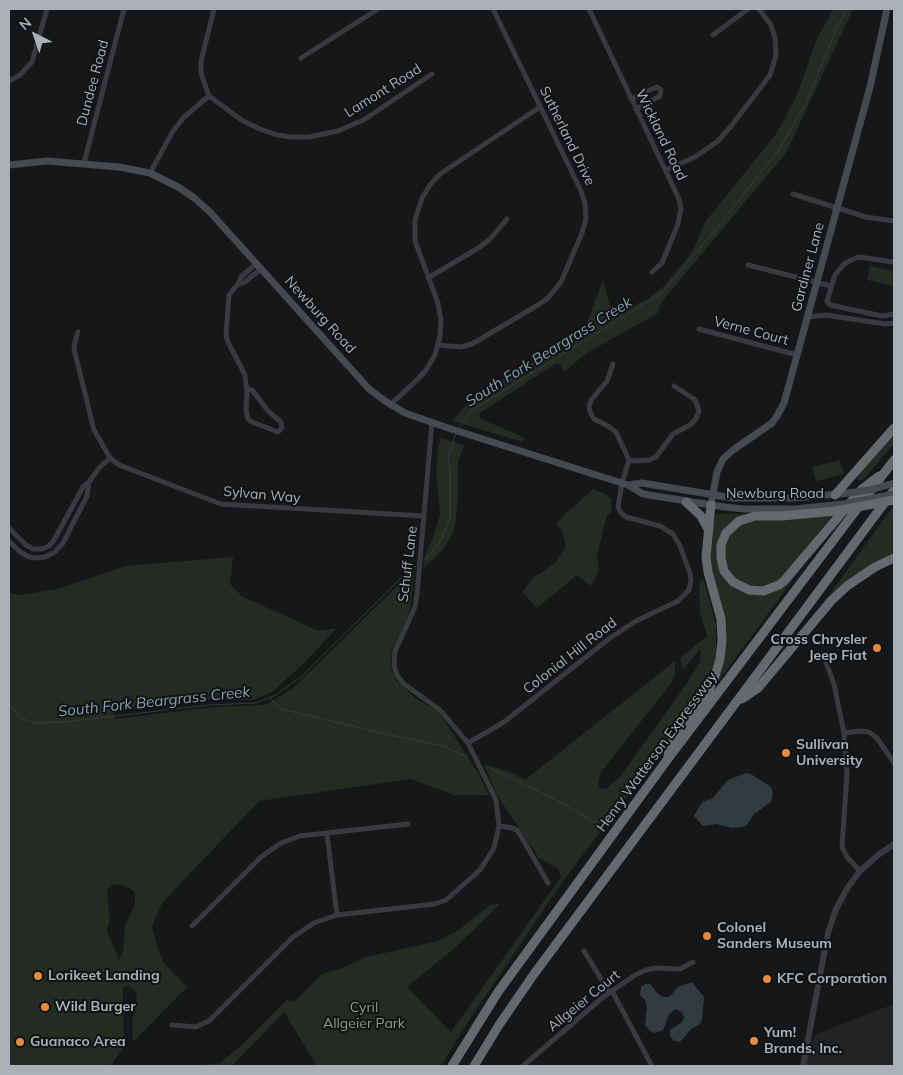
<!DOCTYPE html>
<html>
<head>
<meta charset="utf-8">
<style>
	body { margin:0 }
	#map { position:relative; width:903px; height:1075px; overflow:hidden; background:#161718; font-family:Mulish,sans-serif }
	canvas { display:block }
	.frame { position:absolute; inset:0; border:10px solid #a9b1b7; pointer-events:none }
	.north { position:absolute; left:10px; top:10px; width:50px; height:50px; -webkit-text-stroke:4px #111213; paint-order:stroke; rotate:319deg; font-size:14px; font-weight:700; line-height:20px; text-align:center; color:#a9b1b7 }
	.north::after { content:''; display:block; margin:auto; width:18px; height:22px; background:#a9b1b7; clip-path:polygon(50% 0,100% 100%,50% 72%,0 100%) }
</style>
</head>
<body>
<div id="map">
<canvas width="903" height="1075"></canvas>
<div class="frame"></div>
<div class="north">N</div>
</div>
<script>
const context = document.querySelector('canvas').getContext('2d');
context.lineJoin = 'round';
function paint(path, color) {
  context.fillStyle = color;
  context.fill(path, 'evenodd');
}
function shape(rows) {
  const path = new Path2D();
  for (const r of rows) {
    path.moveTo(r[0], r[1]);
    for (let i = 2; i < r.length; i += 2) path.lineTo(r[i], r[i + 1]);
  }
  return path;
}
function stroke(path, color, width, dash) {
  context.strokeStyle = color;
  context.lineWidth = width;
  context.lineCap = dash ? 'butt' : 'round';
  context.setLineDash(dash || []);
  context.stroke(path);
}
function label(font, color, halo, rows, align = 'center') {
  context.font = font + ' Mulish,sans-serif';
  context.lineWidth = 4;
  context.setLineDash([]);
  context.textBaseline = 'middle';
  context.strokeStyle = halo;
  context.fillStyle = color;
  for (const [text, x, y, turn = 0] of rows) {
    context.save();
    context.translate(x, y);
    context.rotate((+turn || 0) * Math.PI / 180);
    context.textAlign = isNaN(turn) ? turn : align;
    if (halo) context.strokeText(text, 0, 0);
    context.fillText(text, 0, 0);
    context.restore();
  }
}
paint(shape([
	[894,1004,894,1066,802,1066,816,1034]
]), '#222325');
paint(shape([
	[834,9,853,9,786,153,660,304,658,313,587,353,564,372,562,365,555,364,480,413,479,418,525,438,523,442,452,421,474,397,584,330,603,280,613,317,649,298,664,286,693,251,705,222,776,134,796,97,818,36],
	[870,266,894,271,894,286,867,280],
	[894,434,894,444,863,480,858,480,858,476],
	[441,438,464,445,458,462,458,497,455,528,443,550,423,569,426,552,432,541,440,514,436,474,438,446],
	[840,460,844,474,816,481,812,467],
	[593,489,603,493,612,499,611,513,607,515,597,555,599,571,591,586,577,575,537,608,522,592,533,578,555,563,566,546,562,531,556,524,564,515],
	[894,505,894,554,879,561,808,624],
	[716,514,746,514,730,524,720,568,758,594,806,562,717,683,721,605,712,572,710,554,712,530],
	[833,515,782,578,777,582,765,587,752,587,737,580,727,569,725,563,725,545,730,535,737,527,750,520],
	[233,557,230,584,242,596,318,631,337,628,304,663,271,693,252,700,212,699,113,712,115,719,216,707,265,705,292,689,415,569,410,610,403,628,392,650,390,666,396,680,415,698,439,712,478,773,489,795,454,795,411,779,259,801,162,903,152,926,158,949,164,963,187,987,133,1042,132,1020,136,1005,137,993,130,986,123,987,124,1046,111,1066,9,1066,9,593,20,595,58,589,126,566],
	[114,884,126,886,135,893,135,904,125,926,123,951,119,960,107,931,110,919,107,890],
	[703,578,716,624,716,655,709,681,702,696,561,884,470,1019,441,1066,317,1066,284,1012,232,1066,192,1066,220,1063,243,1044,287,1000,294,1002,323,973,340,969,366,957,438,941,457,931,490,905,501,903,457,946,407,987,451,1032,561,877,558,869,539,858,497,795,484,764,515,774,525,780,675,661,675,675,673,681,601,772,598,781,599,788,606,789,620,777,685,686,700,662,701,650,700,649,683,670,680,658,707,636,700,613,699,584]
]), '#232b23');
paint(shape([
	[746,773,751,774,771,787,773,793,771,802,754,814,747,825,742,827,732,828,717,824,703,826,694,816,702,802,713,798,728,780],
	[692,982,704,997,702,1020,700,1024,691,1029,680,1042,674,1041,670,1036,670,1030,681,1023,684,1018,682,1012,675,1009,668,1016,665,1026,663,1030,655,1033,650,1031,645,1025,647,1007,645,1000,640,995,641,987,645,984,650,984,658,994,663,997,669,997,678,987]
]), '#303c40');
stroke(shape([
	[459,427,472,410,662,293,718,227,778,151,805,105,838,25,847,9],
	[422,561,430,555,441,540,450,518,450,468,448,458,456,433],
	[270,698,281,709,386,734,444,746,459,754,468,756],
	[9,704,20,718,36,723,65,722,209,705,255,703,274,696,301,677,407,572,417,565],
	[486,766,562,803,596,823]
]), '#303c40', 1);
stroke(shape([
	[214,9,201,61,201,73,209,96,243,121,260,129,277,135,292,137,309,137,338,131,365,119,432,74],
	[589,9,679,199,681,209,678,224,662,263,652,272],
	[713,35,748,9],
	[301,58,378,9],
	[9,81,20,75,32,62,47,9],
	[631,99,652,89,657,87,661,90,660,96,636,109],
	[84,163,124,9],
	[666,170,695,157,718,141,732,125,770,75,776,56,775,38,771,25,759,9],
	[150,173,173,131,184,117,209,96],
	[793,194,866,217,894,221],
	[894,262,858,257,851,260,844,264,835,275,827,301,830,305,882,316,894,314],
	[748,265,831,286],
	[428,278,480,247,491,238,507,219],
	[238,284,245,282,262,268],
	[807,317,826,315,885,324,894,323],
	[699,329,797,355],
	[78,332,75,342,74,349,94,430,110,458,119,465,221,504,424,516],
	[438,345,461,347,472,344,538,305,548,298,561,282,582,233,586,219,585,203,581,191,493,9],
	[247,388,253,391,268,411,281,422,282,428,278,432,252,422,248,419,246,409,247,393,245,375,228,342,226,335,229,295,238,284,241,277,257,263],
	[390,405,418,379,426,370,435,355,440,336,441,320,438,303,415,241,415,220,422,198,430,185,440,174,540,107],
	[629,460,634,461,649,460,656,457,673,434,690,425,696,419,699,411,696,402,694,399,674,386],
	[9,528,26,545,33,549,42,549,49,546,54,540,83,487,89,482,99,468,110,458],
	[9,541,20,552,29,557,35,558,45,557,55,552,63,543,87,496,89,482],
	[823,654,834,684,844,733,847,774,842,847,847,857,860,871],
	[844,733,861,731,869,732,877,738,894,763],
	[468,743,504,722,610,638,636,621,678,601,689,590,691,581,690,573,680,546,673,534,660,526,626,517,621,513,618,507,622,483,629,460,616,432,608,426,594,419,590,412,589,406,592,399,607,381,613,364],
	[499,826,513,828,518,831,548,883],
	[327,834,337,915],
	[192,926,261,857,281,843,300,836,408,824],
	[584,951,609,992],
	[612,991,652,1066],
	[172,1025,196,1027,209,1021,293,937,314,923,337,915,435,904,446,900,480,870,494,848,499,826,496,800,468,743,440,710,404,684,397,675,394,666,395,651,415,607,417,594,432,423],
	[523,1066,602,998,635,975,646,970,656,968,680,969,693,962]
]), '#383a3d', 5);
stroke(shape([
	[803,1066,828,933,836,909,848,887,860,871,878,855,894,844]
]), '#383a3d', 6);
stroke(shape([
	[9,165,47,161,119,167,150,173,178,187,193,197,210,212,369,389,385,401,405,413,448,428,628,485,643,494,724,507,744,509,795,509,844,504],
	[628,485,642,483,733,498,792,498,849,493],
	[711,505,717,472,723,459,733,450,772,423,777,416,784,403,870,87,887,9]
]), '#46494d', 7);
stroke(shape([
	[835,495,894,428],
	[686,502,701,516,708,529],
	[836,511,782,516,755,516,739,521,726,533,721,545,721,558,724,571,733,582,749,590,763,591,779,585,784,581,862,489,879,476],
	[742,699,758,688,831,601,847,586,875,567,894,558],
	[668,755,670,746,708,693,715,676,720,659,722,640,721,619,708,572,706,557,711,505],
	[452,1066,498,992,667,760,894,460],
	[474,1066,499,1025,534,974,894,490]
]), '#64696d', 9);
stroke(shape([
	[849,493,874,489,894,483],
	[844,504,894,494]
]), '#46494d', 7);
stroke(shape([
	[836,511,894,500]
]), '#64696d', 9);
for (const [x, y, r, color] of [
	[877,648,5,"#e48a42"],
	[786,753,5,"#e48a42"],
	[707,936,5,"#e48a42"],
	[38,976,5,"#e48a42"],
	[767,979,5,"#e48a42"],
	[45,1007,5,"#e48a42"],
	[754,1041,5,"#e48a42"],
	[20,1042,5,"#e48a42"]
]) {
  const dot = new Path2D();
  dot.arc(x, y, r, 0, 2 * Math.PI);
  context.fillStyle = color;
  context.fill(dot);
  stroke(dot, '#111213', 2);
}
label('14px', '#a9b1b7', '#111213', [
	["Dundee Road",93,83,-75],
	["Lamont Road",383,91,-32],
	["Wickland Road",661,135,64],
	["Sutherland Drive",567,136,64],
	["Gardiner Lane",808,267,-75],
	["Newburg Road",320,315,48],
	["Verne Court",751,331,15],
	["Newburg Road",775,494],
	["Sylvan Way",262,495,5],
	["Schuff Lane",408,564,-83],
	["Colonial Hill Road",570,656,-38],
	["Henry Watterson Expressway",657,752,-54],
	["Allgeier Court",584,1001,-39]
]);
label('bold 14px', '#a9b1b7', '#111213', [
	["Cross Chrysler",867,640,"right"],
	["Jeep Fiat",867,656,"right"],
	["Sullivan",796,745],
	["University",796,761],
	["Colonel",717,928],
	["Sanders Museum",717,944],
	["Lorikeet Landing",48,976],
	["KFC Corporation",777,979],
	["Wild Burger",55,1007],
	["Yum!",764,1033],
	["Brands, Inc.",764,1049],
	["Guanaco Area",30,1042]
], 'left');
label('14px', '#87a182', '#111213', [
	["Cyril",364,1008],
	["Allgeier Park",364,1024]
]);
label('italic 15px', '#83a4af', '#111213', [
	["South Fork Beargrass Creek",549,352,-32],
	["South Fork Beargrass Creek",154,702,-6]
]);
</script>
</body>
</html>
